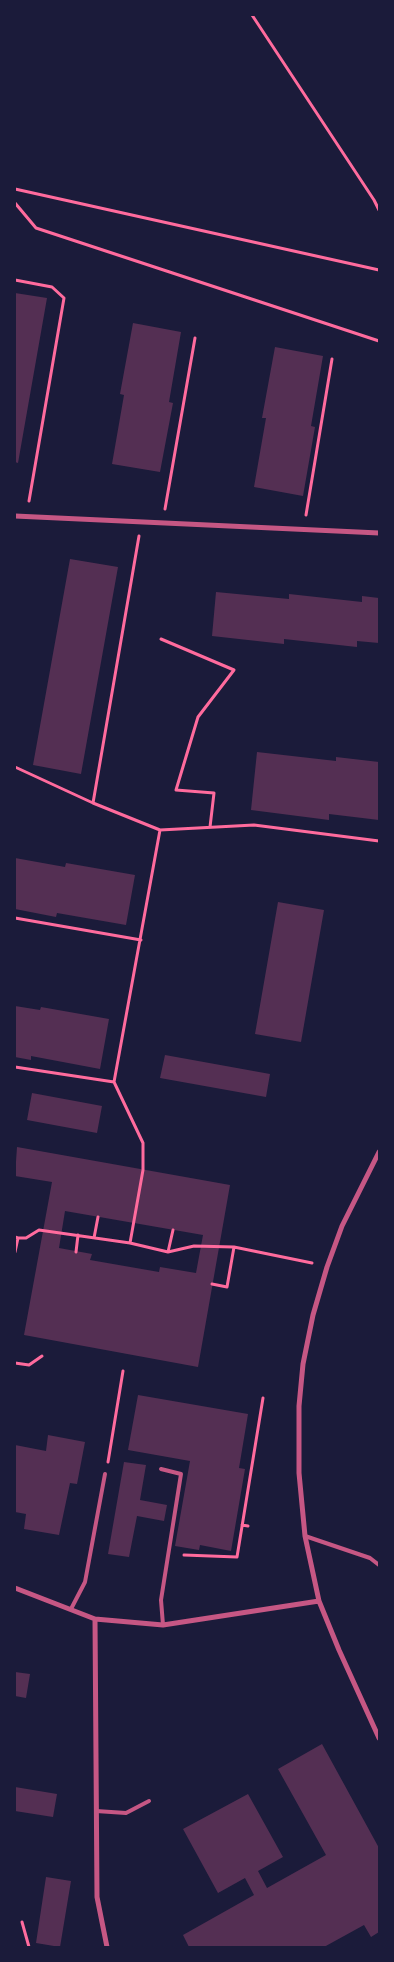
<!DOCTYPE html>
<html>
<head>
<meta charset="utf-8">
<style>
	body { margin:0 }
	#map { position:relative; width:394px; height:1962px; overflow:hidden; background:#1b1b3a; font-family:Cabin,sans-serif }
	canvas { display:block }
	.frame { position:absolute; inset:0; border:16px solid #1b1b3a; pointer-events:none }
</style>
</head>
<body>
<div id="map">
<canvas width="394" height="1962"></canvas>
<div class="frame"></div>
</div>
<script>
const context = document.querySelector('canvas').getContext('2d');
context.lineJoin = 'round';
function paint(path, color) {
  context.fillStyle = color;
  context.fill(path, 'evenodd');
}
function shape(rows) {
  const path = new Path2D();
  for (const r of rows) {
    path.moveTo(r[0], r[1]);
    for (let i = 2; i < r.length; i += 2) path.lineTo(r[i], r[i + 1]);
  }
  return path;
}
function stroke(path, color, width, dash) {
  context.strokeStyle = color;
  context.lineWidth = width;
  context.lineCap = dash ? 'butt' : 'round';
  context.setLineDash(dash || []);
  context.stroke(path);
}
paint(shape([
	[15,293,47,298,18,463,15,462],
	[133,323,181,332,169,402,173,403,160,472,112,464,124,395,120,394],
	[275,347,323,356,311,426,315,427,303,496,254,487,266,418,262,418],
	[70,559,118,567,81,774,33,765],
	[216,592,289,599,289,594,362,602,362,596,379,598,379,643,357,641,357,647,284,639,284,644,212,636],
	[257,752,336,761,336,757,379,762,379,820,329,814,329,820,251,810],
	[15,858,65,867,66,863,135,875,126,925,57,913,56,917,15,909],
	[278,902,324,910,301,1042,255,1034],
	[15,1006,40,1010,41,1007,109,1019,100,1069,31,1056,31,1060,15,1057],
	[165,1055,270,1074,266,1097,160,1078],
	[32,1093,102,1106,97,1133,27,1120],
	[17,1147,230,1185,198,1367,24,1335,52,1182,15,1176],
	[65,1211,203,1235,196,1273,160,1267,159,1272,90,1260,92,1254,59,1248],
	[138,1395,248,1414,239,1468,245,1469,231,1551,200,1545,199,1550,175,1546,190,1461,128,1450],
	[48,1435,85,1442,77,1484,70,1483,59,1535,24,1529,26,1514,15,1512,15,1445,46,1451],
	[124,1462,146,1465,140,1500,167,1505,164,1521,137,1516,129,1557,108,1554],
	[15,1672,30,1674,26,1698,15,1696],
	[322,1744,379,1848,379,1932,371,1937,364,1925,324,1947,189,1947,183,1935,254,1895,245,1878,218,1893,183,1829,248,1794,283,1857,258,1871,267,1888,326,1855,278,1769],
	[15,1787,57,1794,53,1817,15,1811],
	[46,1877,71,1881,60,1947,36,1943]
]), '#542f53');
stroke(shape([
	[252,15,374,200,379,210],
	[15,189,379,270],
	[15,203,36,228,379,341],
	[15,280,52,287,64,298,29,501],
	[165,509,195,338],
	[306,515,332,359],
	[161,639,234,670,198,717,176,790,214,793,210,827],
	[15,767,93,803],
	[160,830,254,825,379,841],
	[15,918,141,940],
	[15,1067,114,1082],
	[15,1237,18,1238,15,1252],
	[18,1238,26,1238,39,1230,130,1243,168,1252,194,1246,234,1247,312,1263],
	[94,1238,98,1217],
	[130,1243,143,1170,143,1143,114,1082,160,830,93,803,139,536],
	[76,1252,78,1235],
	[168,1252,173,1230],
	[212,1284,227,1287,234,1247],
	[15,1363,29,1365,42,1356],
	[108,1462,123,1371],
	[242,1525,248,1526],
	[184,1555,237,1557,263,1398],
	[22,1922,29,1947]
]), '#ff6b9d', 3);
stroke(shape([
	[161,1469,181,1474,161,1600,163,1625],
	[305,1536,370,1558,379,1565],
	[71,1609,85,1582,105,1474],
	[96,1811,126,1813,149,1801]
]), '#c65784', 4);
stroke(shape([
	[15,516,379,533],
	[379,1152,342,1226,327,1267,313,1315,303,1364,299,1406,299,1473,305,1536,319,1601,339,1650,379,1738],
	[15,1588,95,1619,163,1625,319,1601],
	[95,1619,97,1897,107,1947]
]), '#c65784', 5);
</script>
</body>
</html>
